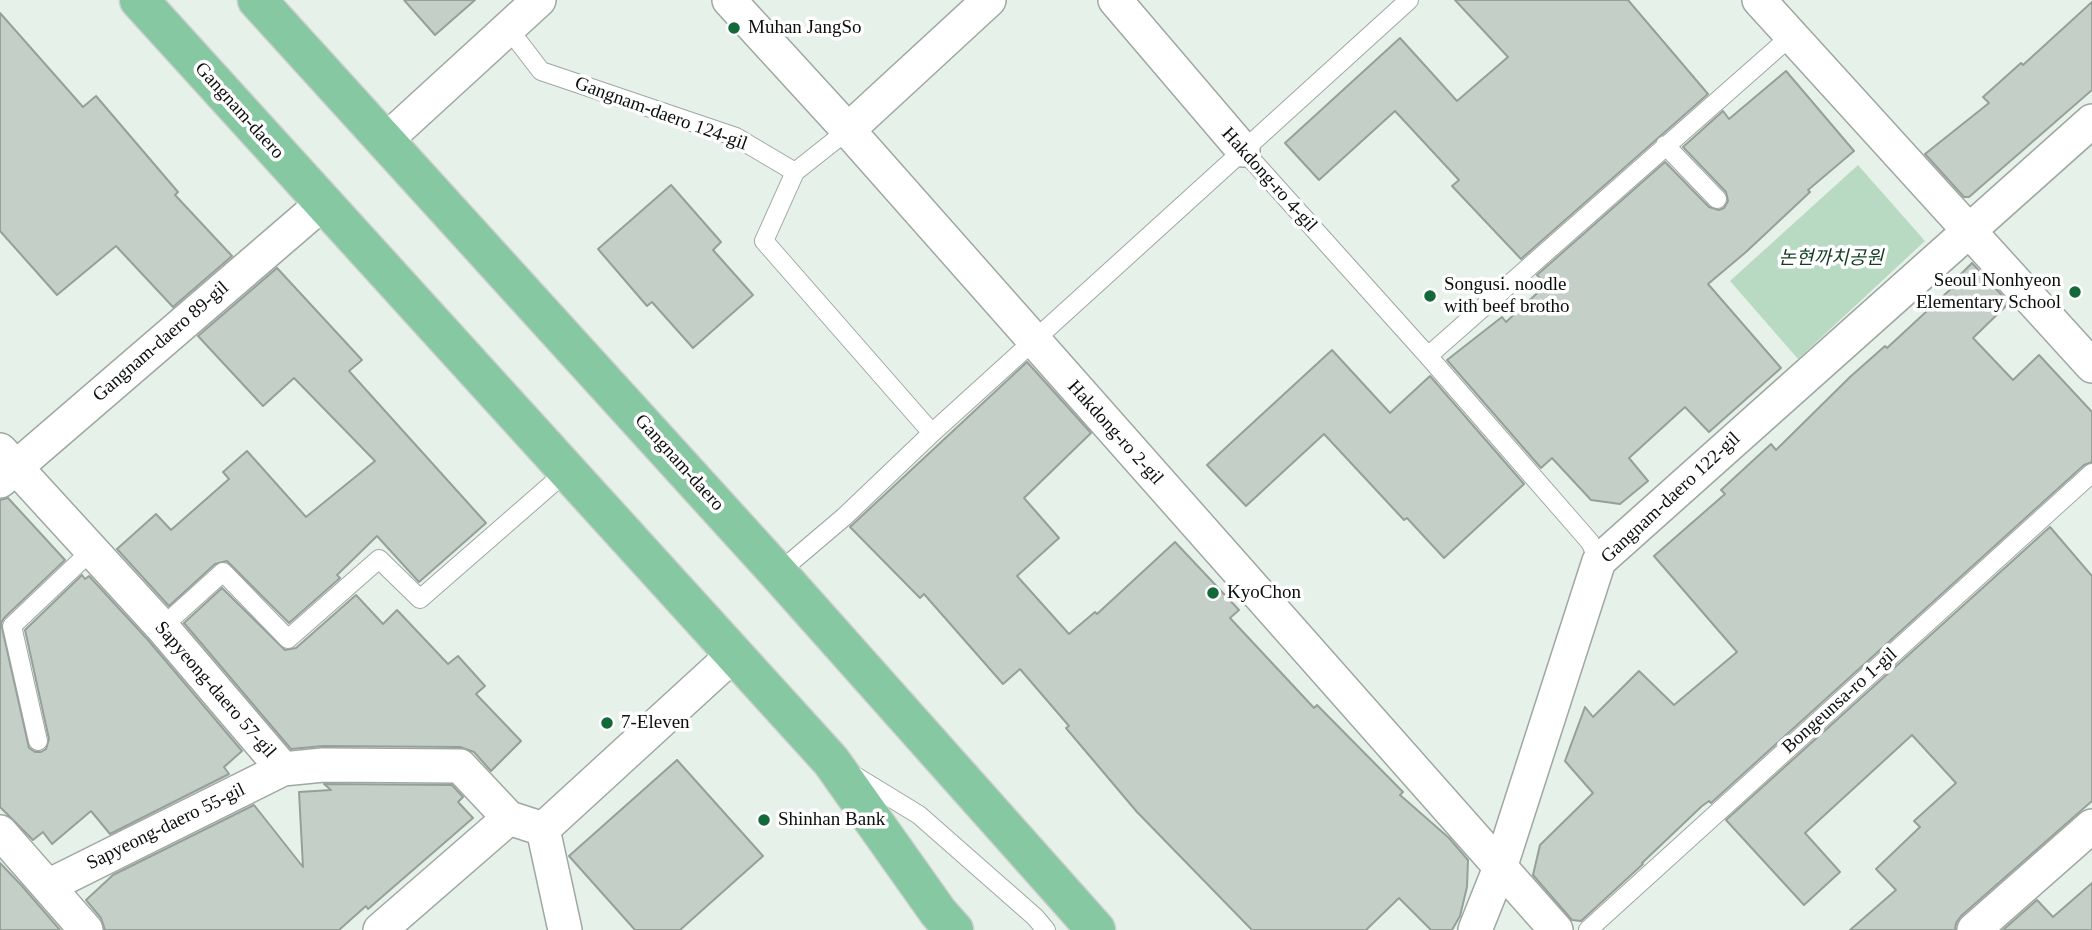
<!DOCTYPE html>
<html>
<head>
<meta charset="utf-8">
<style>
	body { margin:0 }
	canvas { display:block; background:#e6f1e9 }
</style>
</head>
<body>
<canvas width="2092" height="930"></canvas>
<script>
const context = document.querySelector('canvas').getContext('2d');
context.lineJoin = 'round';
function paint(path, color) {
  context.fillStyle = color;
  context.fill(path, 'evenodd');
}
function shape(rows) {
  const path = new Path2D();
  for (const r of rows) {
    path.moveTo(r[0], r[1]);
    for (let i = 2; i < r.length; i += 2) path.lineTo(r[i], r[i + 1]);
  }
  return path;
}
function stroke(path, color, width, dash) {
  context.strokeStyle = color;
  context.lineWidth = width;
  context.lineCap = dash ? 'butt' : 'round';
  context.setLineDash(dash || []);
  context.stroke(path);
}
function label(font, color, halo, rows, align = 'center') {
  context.font = font + ' "Times New Roman","Noto Sans KR",serif';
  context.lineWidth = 7;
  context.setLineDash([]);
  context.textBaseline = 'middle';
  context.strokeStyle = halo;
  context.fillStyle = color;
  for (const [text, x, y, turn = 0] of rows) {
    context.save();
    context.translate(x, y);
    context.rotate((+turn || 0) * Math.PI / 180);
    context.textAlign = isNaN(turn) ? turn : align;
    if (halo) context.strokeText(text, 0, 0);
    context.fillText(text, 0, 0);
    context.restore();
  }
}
paint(shape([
	[1858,165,1925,241,1798,359,1730,281]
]), '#b9dac2');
const building = shape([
	[404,0,475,0,435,35,404,0],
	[1455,0,1628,0,1708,94,1521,259,1452,186,1459,180,1395,111,1319,180,1285,143,1400,38,1457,101,1508,57,1455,0],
	[2092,2,2092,90,1969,197,1964,197,1925,154,1989,103,1983,97,2021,63,2023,65,2092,2],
	[0,13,83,107,96,96,178,192,175,195,232,256,173,307,116,246,57,295,0,231,0,13],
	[1786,71,1854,151,1808,190,1810,192,1746,252,1708,284,1781,368,1709,432,1685,407,1629,458,1648,481,1620,504,1591,500,1552,458,1541,468,1447,360,1502,317,1506,322,1546,285,1537,275,1665,162,1709,207,1719,210,1724,208,1728,201,1726,192,1683,147,1723,111,1729,119,1786,71],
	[671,185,721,242,713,250,753,295,693,348,652,302,647,306,598,249,671,185],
	[1972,263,2009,303,1973,338,2013,380,2039,355,2092,412,2092,462,2084,465,1711,803,1709,801,1702,806,1642,863,1643,864,1581,921,1572,920,1533,875,1540,845,1593,793,1565,761,1585,707,1593,717,1639,671,1674,705,1737,652,1654,556,1725,494,1721,490,1771,444,1776,450,1850,377,1885,346,1887,348,1954,286,1952,283,1972,263],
	[277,268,362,360,349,371,486,523,419,582,377,536,337,575,340,578,289,623,227,561,215,564,169,606,117,549,156,514,171,530,229,479,223,472,247,451,306,517,375,461,294,378,263,406,198,336,277,268],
	[1332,350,1390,413,1430,376,1524,484,1444,558,1407,518,1404,520,1324,434,1246,506,1207,465,1332,350],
	[1027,362,1091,433,1024,498,1059,538,1017,576,1069,634,1095,612,1097,614,1175,542,1239,610,1230,618,1314,708,1317,705,1403,792,1400,795,1449,838,1468,860,1467,887,1460,916,1452,930,1431,930,1399,898,1366,930,1252,930,1137,812,1066,728,1069,726,1020,669,1003,684,924,594,920,598,850,527,1027,362],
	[8,498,65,560,4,618,1,623,29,748,35,752,41,752,46,749,49,739,25,630,82,575,85,579,89,576,148,640,242,751,224,767,229,774,110,834,91,811,52,844,43,832,33,840,0,807,0,500,8,498],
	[2050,527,2092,576,2092,801,1961,916,1956,923,1955,930,1850,930,1896,890,1876,869,1920,827,1914,821,1956,783,1912,735,1805,833,1840,872,1804,905,1726,820,2050,527],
	[222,588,285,650,296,648,356,595,383,624,397,610,448,664,458,656,485,686,476,694,521,741,491,771,474,752,460,747,323,746,291,749,184,623,222,588],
	[677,760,763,856,680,930,635,930,569,856,677,760],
	[324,784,452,785,463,797,458,802,473,818,368,909,366,906,339,930,105,930,101,918,86,900,113,875,254,805,303,867,299,792,331,790,324,784],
	[0,863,22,886,60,930,0,930,0,863],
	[2092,883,2092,930,2003,930,2037,900,2053,917,2092,883]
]);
paint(building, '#c4cfc7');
stroke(building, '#96a099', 2);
const service = shape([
	[508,28,541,71,736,137,795,172,764,241,932,433],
	[1665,145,1717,199],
	[1243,150,1428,356,1590,542,1599,561],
	[795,172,848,130],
	[1428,356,1791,36],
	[778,573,844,517,932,433,1409,0],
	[162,627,223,572,288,639,379,559,420,599,568,470],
	[38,741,12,626,92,550],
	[852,774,919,815,1035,917,1046,930],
	[1588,930,2092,473]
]);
const minor = shape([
	[729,0,848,130,1556,930],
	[1115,0,1243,150],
	[1759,0,2092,366],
	[848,130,989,0],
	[385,141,539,0],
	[0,450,162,627,283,769],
	[0,481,323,203],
	[543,829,733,655],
	[543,829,565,930],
	[0,832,86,930],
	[48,886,283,769,323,765,460,766,509,818,543,829],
	[380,930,509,818],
	[1475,930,1501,865,1599,561,2092,121],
	[1974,930,2092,826]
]);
const primary = shape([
	[139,0,831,761,938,912,954,930],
	[257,0,778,573,1096,930]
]);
stroke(service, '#9ea8a1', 20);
stroke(minor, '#9ea8a1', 36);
stroke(primary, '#cecfce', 41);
stroke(service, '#fff', 18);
stroke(minor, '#fff', 33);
stroke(primary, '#86c8a1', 38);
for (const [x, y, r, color] of [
	[734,28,7,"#14693b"],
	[2075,292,7,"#14693b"],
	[1430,296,7,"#14693b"],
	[1213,593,7,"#14693b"],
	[607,723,7,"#14693b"],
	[764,820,7,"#14693b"]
]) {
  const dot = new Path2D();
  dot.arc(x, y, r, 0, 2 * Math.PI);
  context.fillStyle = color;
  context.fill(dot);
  stroke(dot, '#fff', 2.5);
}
label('19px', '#0b0f0c', '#fff', [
	["Muhan JangSo",748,28],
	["Seoul Nonhyeon",2061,281,"right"],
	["Elementary School",2061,303,"right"],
	["Songusi. noodle",1444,285],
	["with beef brotho",1444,307],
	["KyoChon",1227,593],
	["7-Eleven",621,723],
	["Shinhan Bank",778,820]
], 'left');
label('19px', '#0b0f0c', '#fff', [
	["Gangnam-daero",239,111,48],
	["Gangnam-daero 124-gil",661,114,20],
	["Hakdong-ro 4-gil",1269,180,48],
	["Gangnam-daero 89-gil",161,342,-41],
	["Hakdong-ro 2-gil",1115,433,48],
	["Gangnam-daero",679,463,48],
	["Gangnam-daero 122-gil",1671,498,-43],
	["Sapyeong-daero 57-gil",215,690,49],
	["Bongeunsa-ro 1-gil",1840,701,-42],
	["Sapyeong-daero 55-gil",166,827,-26]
]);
label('italic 19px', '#123d23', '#fff', [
	["논현까치공원",1831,259]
]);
</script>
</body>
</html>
